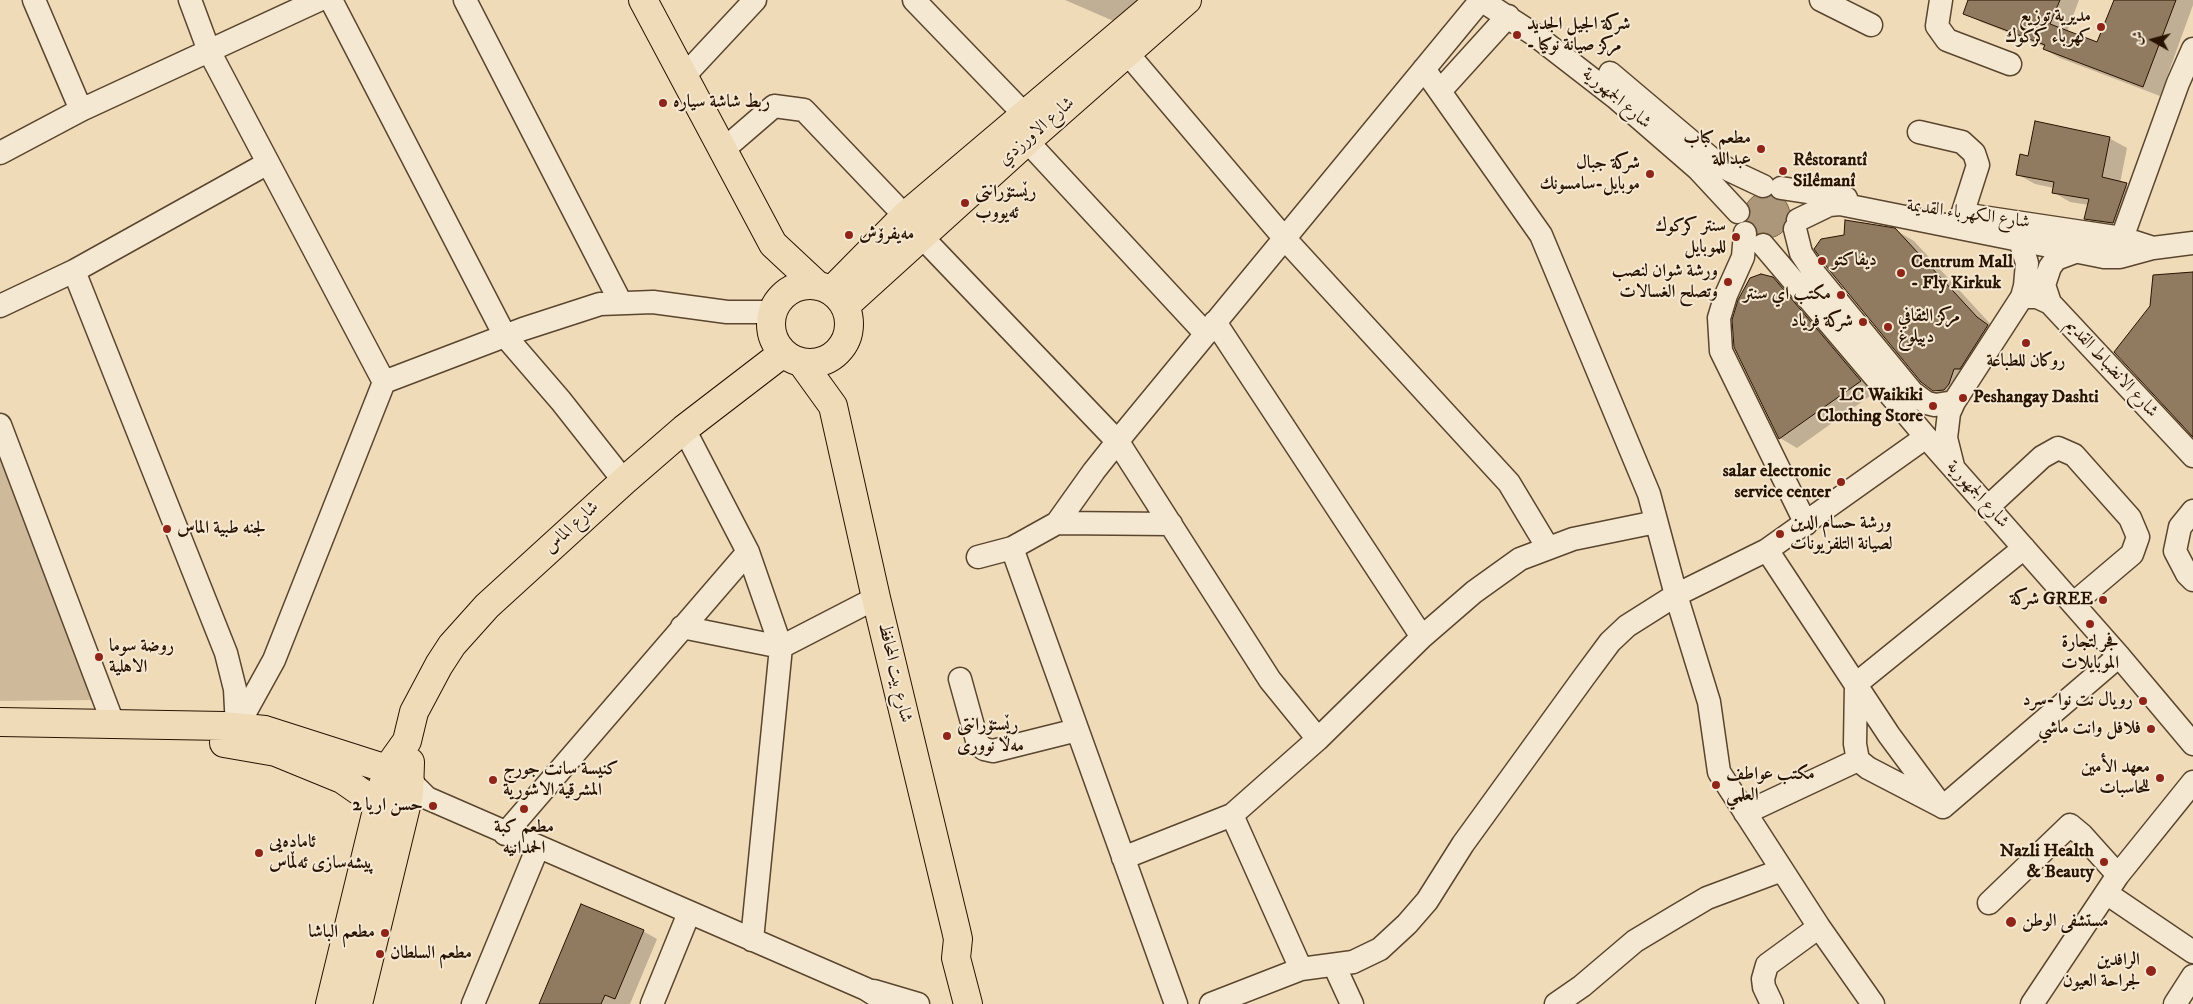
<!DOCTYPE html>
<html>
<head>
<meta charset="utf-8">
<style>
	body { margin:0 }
	#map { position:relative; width:2193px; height:1004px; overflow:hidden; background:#f0dbb9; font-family:"IM FELL DW Pica",Amiri,serif }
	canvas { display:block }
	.north { position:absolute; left:2128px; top:15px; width:50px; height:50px; -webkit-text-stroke:4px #f5e8d2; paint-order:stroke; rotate:277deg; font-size:14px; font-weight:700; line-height:20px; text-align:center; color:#281300 }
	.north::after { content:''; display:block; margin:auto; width:18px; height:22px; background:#281300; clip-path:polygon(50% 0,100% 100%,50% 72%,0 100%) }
</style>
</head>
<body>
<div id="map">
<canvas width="2193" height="1004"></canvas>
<div class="north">ش</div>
</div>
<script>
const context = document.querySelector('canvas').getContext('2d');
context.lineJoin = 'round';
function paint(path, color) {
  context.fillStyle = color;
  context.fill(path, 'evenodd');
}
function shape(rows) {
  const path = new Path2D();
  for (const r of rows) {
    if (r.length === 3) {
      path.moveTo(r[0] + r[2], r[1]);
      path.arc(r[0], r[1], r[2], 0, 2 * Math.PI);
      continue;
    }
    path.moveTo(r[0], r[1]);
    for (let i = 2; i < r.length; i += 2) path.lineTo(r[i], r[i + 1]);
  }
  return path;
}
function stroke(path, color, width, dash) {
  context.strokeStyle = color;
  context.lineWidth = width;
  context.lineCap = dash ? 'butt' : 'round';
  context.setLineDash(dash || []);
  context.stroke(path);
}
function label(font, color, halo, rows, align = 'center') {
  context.font = font + ' "IM FELL DW Pica",Amiri,serif';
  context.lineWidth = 4;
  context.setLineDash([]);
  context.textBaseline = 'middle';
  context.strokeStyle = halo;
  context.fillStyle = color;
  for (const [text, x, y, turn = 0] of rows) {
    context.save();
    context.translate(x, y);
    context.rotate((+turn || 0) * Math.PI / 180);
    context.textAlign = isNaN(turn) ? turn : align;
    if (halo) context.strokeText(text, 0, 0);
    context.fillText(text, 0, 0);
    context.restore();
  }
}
paint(shape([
	[0,449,96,700,0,701]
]), '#ceb99a');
const water = shape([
	[1767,215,23]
]);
paint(water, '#ac977a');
stroke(water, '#776249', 1);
paint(shape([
	[1065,0,1156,0,1132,29],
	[1970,0,2079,0,2067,32,2098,44,2115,0,2193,0,2193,5,2160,96,2060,58,2044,49,2045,47,1981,22,1965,13],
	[2109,138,2127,148,2120,183,2144,194,2131,233,2103,228,2085,218,2089,205,2070,202,2053,192,2054,188,2035,184,2017,174,2029,157],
	[1895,230,1914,241,1995,329,1955,402,1936,391],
	[1754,277,1773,278,1790,289,1877,391,1797,448,1780,438,1734,320,1747,283],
	[643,931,657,939,630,1004,541,1004]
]), '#0003');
const building = shape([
	[1968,0,2060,0,2050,24,2097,42,2114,0,2176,0,2143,87,2043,49,2045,45,1963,14,1968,0],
	[2035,121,2110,137,2102,177,2127,183,2113,223,2084,219,2089,199,2052,193,2054,182,2016,175,2020,154,2028,156,2035,121],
	[1845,220,1895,228,1977,317,1988,325,1960,369,1954,369,1949,384,1944,390,1933,391,1921,382,1826,266,1814,249,1821,239,1844,235,1845,220],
	[2193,272,2193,437,2114,352,2150,306,2153,275,2193,272],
	[1761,274,1773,277,1861,381,1779,439,1734,347,1732,320,1738,300,1750,278,1761,274],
	[581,904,644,930,615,999,605,995,601,1004,539,1004,581,904]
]);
paint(building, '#907b60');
stroke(building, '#281300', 1);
const minor = shape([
	[34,0,81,110],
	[190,0,209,51,384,382],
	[331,0,505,336,561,401,624,481],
	[465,0,621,303],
	[914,0,1024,114],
	[1481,0,1535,35,1615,97,1698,169,1738,212],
	[1821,0,1871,25],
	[1941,0,1937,26,1947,40,2010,64],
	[1128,54,1285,239,1509,483,1548,548],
	[1424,69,1541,235,1649,494,1676,595,1709,702,1719,772,1819,927,1873,1004],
	[1610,73,1713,160,1729,170,1763,186],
	[684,76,755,0],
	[1440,91,1508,16],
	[1919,132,1962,142,1974,153,1978,165,1962,215],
	[1027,141,1206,334],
	[723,150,774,106,804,110,905,216],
	[0,153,81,110,319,0],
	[1781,188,1846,198],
	[1962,214,2122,238,2153,248],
	[1798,220,1829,205,1840,204,2104,257,2120,257,2153,248,2193,243],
	[1795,229,1801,253,1815,274,1912,392,1927,403,1935,405,1954,402],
	[1745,233,1743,257,1726,295,1719,318,1721,351,1806,524],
	[921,236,1118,442,1270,680,1318,739,1422,637,1474,592,1520,559,1573,539,1656,522],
	[2122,238,2178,83,2193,49],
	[1763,245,1926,437,2119,656,2193,744],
	[74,271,226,653,235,689,237,728],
	[2022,297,2037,297,2050,303,2193,456],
	[2050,303,2044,285,2050,267,2056,259,2075,252],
	[0,306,74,271,268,163],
	[1215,322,1422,637],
	[0,425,113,723],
	[684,429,748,552,781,647,752,940],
	[1953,466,1946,438,1949,413,1954,402,2022,297,2025,286,2027,263,2020,241],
	[1988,507,2042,457,2058,448,2074,455,2130,518,2138,537,2132,554,2073,604],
	[2193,511,2180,527,2175,551,2187,574,2193,580],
	[1057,523,1171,524],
	[1012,548,1176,1004],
	[1767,550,1889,735,1940,804],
	[978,557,1012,548,1057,523,1094,471,1125,432,1481,0],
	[682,627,781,647,876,598],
	[960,679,978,744,984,749,993,751,1077,730],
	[237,727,274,660,384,382,523,329,600,304,653,302,727,312,773,312],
	[410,781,427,798,866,989,889,1004],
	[1943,807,1868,768,1858,760,1855,744,1856,684,2024,548],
	[1943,807,2119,656],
	[1745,813,1858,760],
	[505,834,748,552],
	[1123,858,1232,815,1318,739],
	[2106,893,2193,952],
	[1989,903,2070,825,2082,835,2118,875],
	[1334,965,1352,1004],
	[1301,969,1353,962,1380,949,1407,924,1427,901,1463,844,1584,677,1610,642,1627,626,1676,595,1767,550,1926,437],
	[874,991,918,1004],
	[473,1004,538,847],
	[652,1004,689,913],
	[1211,1004,1301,969,1232,815],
	[1556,1004,1582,986,1635,941,1675,917,1707,898,1782,870],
	[1772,1004,1764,987,1763,979,1767,965,1819,927],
	[2032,1004,2118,875,2193,782],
	[2175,1004,2193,976]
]);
const major = shape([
	[643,0,773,244,818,286],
	[810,324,39],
	[831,291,905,216,1160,0],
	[845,306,1027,141,1187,0],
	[802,363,833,406,876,598,956,930,958,939,956,958,968,1004],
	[0,722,224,726,265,730,387,769,410,781],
	[224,743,276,752,342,779,378,804],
	[330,1004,387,769,407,741,414,712,439,665,452,645,487,606,624,481,684,429,783,353],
	[358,1004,409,794,410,762]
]);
stroke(minor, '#5a452e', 25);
stroke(major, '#281300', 30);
stroke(minor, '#f5e8d2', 22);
stroke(major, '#f0dbb9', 28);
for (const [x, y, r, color] of [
	[2101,27,5,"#8f2418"],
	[1517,35,5,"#8f2418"],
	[663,103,5,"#8f2418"],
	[1761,149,5,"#8f2418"],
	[1783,171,5,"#8f2418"],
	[1650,174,5,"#8f2418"],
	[965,203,5,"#8f2418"],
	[849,235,5,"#8f2418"],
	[1736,237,5,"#8f2418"],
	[1822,261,5,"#8f2418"],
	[1901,273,5,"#8f2418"],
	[1728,282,5,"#8f2418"],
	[1841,295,5,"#8f2418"],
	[1863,322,5,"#8f2418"],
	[1888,327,5,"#8f2418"],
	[2026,343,5,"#8f2418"],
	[1963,398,5,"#8f2418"],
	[1933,406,5,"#8f2418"],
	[1841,482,5,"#8f2418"],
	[167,529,5,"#8f2418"],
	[1780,534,5,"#8f2418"],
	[2103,600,5,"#8f2418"],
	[2090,624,5,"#8f2418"],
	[99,657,5,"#8f2418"],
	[2143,701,5,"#8f2418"],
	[2151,729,5,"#8f2418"],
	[947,736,5,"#8f2418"],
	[2160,778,5,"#8f2418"],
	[493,780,5,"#8f2418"],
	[1716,785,5,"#8f2418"],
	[433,806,5,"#8f2418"],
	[524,809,5,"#8f2418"],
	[259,853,5,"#8f2418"],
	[2104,862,5,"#8f2418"],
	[2011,922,6,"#8f2418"],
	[385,933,5,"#8f2418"],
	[380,954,5,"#8f2418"],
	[2151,971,6,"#8f2418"]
]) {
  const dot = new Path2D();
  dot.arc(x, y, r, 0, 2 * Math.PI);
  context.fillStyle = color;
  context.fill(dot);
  stroke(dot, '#f5e8d2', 2);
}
label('bold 18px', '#281300', '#f5e8d2', [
	["مديرية توزيع",2091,17,"right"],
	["كهرباء كركوك",2091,38,"right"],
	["شركة الجيل الجديد",1527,25],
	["- مركز صيانة نوكيا",1527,46],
	["ربط شاشة سياره",673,103],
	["مطعم كباب",1751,139,"right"],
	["عبداللة",1751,160,"right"],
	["Rêstorantî",1793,161],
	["Silêmanî",1793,182],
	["شركة جبال",1640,164,"right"],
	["موبايل-سامسونك",1640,185,"right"],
	["رێستۆرانتی",975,193],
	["ئەیووب",975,214],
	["سنتر كركوك",1726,227,"right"],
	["للموبايل",1726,248,"right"],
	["مەیفرۆش",859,235],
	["ديفاكتو",1832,261],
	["Centrum Mall",1911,263],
	["- Fly Kirkuk",1911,284],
	["ورشة شوان لنصب",1718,272,"right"],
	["وتصلح الغسالات",1718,293,"right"],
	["مكتب اي سنتر",1831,295,"right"],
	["مركز الثقافي",1898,317],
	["دييلوغ",1898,338],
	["شركة فرياد",1853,322,"right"],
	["روكان للطباعة",2026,362,"center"],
	["LC Waikiki",1923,396,"right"],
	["Clothing Store",1923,417,"right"],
	["Peshangay Dashti",1973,398],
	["salar electronic",1831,472,"right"],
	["service center",1831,493,"right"],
	["ورشة حسام الدين",1790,524],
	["لصيانة التلفزيونات",1790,545],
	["لجنه طبية الماس",177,529],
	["شركة GREE",2093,600,"right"],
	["فجر لتجارة",2090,643,"center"],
	["الموبايلات",2090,664,"center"],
	["روضة سوما",109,647],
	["الاهلية",109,668],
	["رويال نت نوا -سرد",2133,701,"right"],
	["رێستۆرانتی",957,726],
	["مەڵا نووری",957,747],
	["فلافل وانت ماشي",2141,729,"right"],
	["معهد الأمين",2150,768,"right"],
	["للحاسبات",2150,789,"right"],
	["كنيسة سانت جورج",503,770],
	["المشرقية الاشورية",503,791],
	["مكتب عواطف",1726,775],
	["العلمي",1726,796],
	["حسن اريا 2",423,806,"right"],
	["مطعم كبة",524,828,"center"],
	["الحمدانيه",524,849,"center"],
	["ئامادەیی",269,843],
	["پیشەسازی ئەڵماس",269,864],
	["Nazli Health",2094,852,"right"],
	["& Beauty",2094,873,"right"],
	["مستشفى الوطن",2022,922],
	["مطعم الباشا",375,933,"right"],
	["مطعم السلطان",390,954],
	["الرافدين",2140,961,"right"],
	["لجراحة العيون",2140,982,"right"]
], 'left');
label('18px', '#281300', '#f5e8d2', [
	["شارع الجمهورية",1616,99,40],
	["شارع الاورزدي",1037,132,-41],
	["شارع الكهرباء القديمة",1968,215,8],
	["شارع الانضباط القديم",2111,369,47],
	["شارع الجمهورية",1977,495,48],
	["شارع الماس",572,528,-43],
	["شارع بيت المحافظ",894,673,77]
]);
</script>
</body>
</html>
